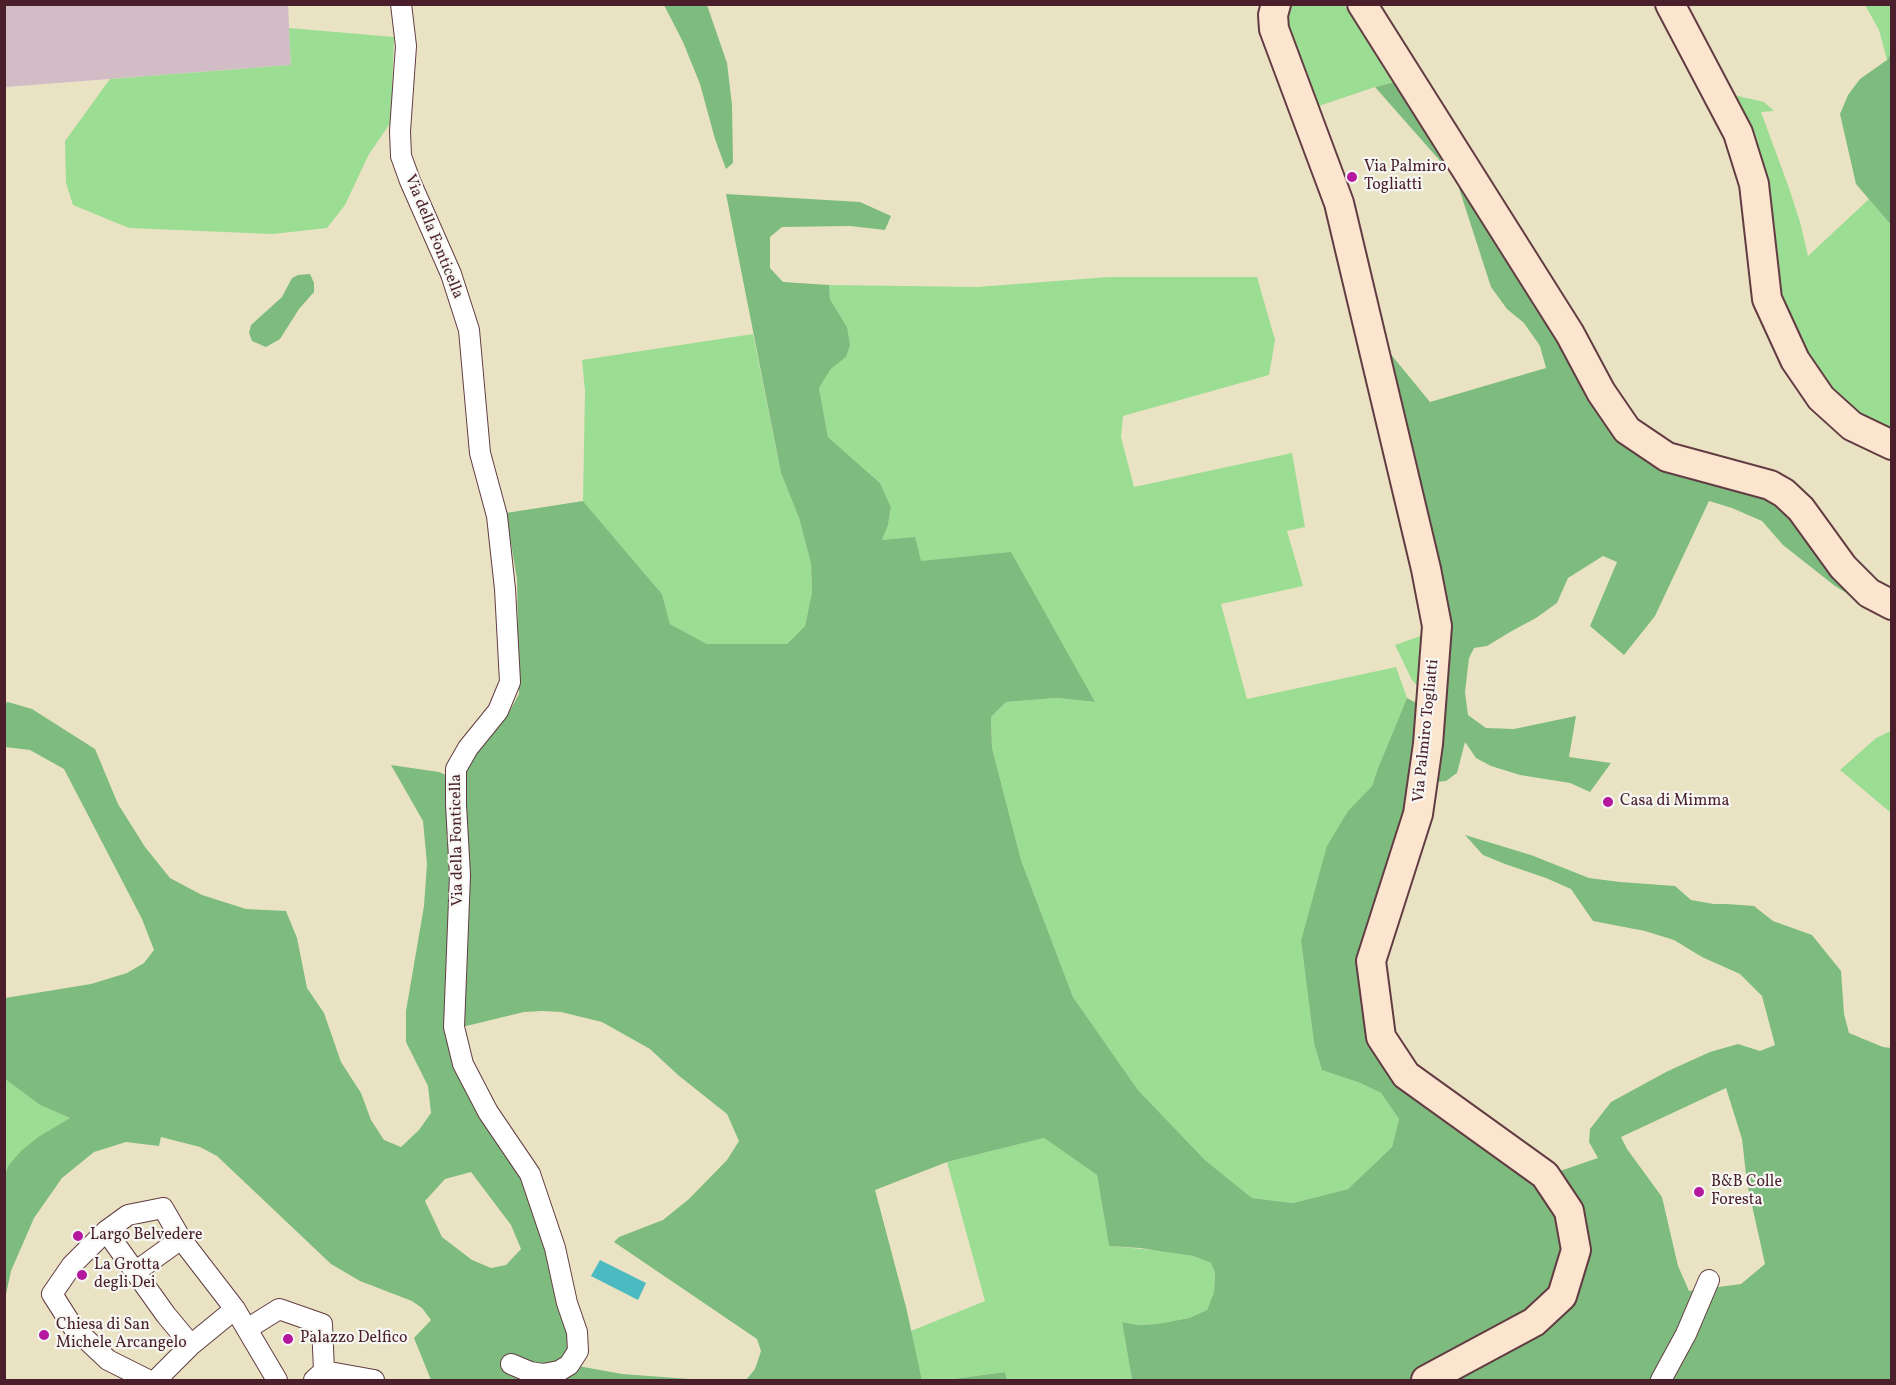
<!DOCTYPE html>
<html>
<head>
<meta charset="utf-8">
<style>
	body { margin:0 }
	#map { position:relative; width:1896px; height:1385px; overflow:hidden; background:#eae3c3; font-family:Vollkorn,serif }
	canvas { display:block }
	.frame { position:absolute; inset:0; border:6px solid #4a1f2b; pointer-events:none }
</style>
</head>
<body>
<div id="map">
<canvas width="1896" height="1385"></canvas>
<div class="frame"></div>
</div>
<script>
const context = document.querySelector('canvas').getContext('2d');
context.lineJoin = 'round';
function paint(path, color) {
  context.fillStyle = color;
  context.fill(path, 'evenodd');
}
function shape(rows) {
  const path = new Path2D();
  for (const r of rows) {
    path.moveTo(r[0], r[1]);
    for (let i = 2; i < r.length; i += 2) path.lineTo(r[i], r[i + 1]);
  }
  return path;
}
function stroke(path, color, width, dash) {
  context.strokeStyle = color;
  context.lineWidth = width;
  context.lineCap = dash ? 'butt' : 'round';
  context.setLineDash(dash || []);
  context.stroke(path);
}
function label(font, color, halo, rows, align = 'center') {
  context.font = font + ' Vollkorn,serif';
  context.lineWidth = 4.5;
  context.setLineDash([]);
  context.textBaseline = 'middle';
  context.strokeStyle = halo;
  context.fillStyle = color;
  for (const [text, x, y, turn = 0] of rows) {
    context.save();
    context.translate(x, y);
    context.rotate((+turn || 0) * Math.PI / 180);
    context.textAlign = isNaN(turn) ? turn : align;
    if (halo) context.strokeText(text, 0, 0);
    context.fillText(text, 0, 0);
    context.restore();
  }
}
paint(shape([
	[4,5,288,5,291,65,6,87,4,85]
]), '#d2bdc7');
paint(shape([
	[1289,5,1344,5,1399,81,1375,87,1313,108,1285,29],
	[1865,5,1891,5,1891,52,1887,60,1879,30],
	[289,28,394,37,391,122,369,154,345,205,327,228,273,234,129,228,73,205,66,183,65,141,110,79,291,65],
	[1721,92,1764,102,1774,111,1761,112,1789,188,1800,222,1808,256,1869,199,1891,225,1891,434,1875,427,1824,387,1780,311],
	[1109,277,1257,277,1275,340,1269,375,1123,416,1121,437,1134,487,1292,453,1305,527,1287,531,1303,586,1221,604,1247,699,1396,667,1407,698,1378,768,1372,786,1348,811,1301,941,1314,1043,1358,1082,1381,1093,1399,1119,1392,1147,1348,1189,1293,1203,1252,1198,1205,1160,1138,1090,1073,997,1021,860,992,748,991,717,1006,702,1057,698,1095,702,921,561,882,540,888,525,891,507,880,483,828,437,819,388,831,369,846,357,847,327,830,299,829,285,977,287],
	[753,334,781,473,799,518,811,564,812,592,805,626,787,644,707,644,670,624,662,594,583,501,585,391,582,360],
	[1429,633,1421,690,1412,680,1395,645],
	[1891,731,1891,813,1840,770,1876,738],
	[5,1079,40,1105,70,1118,38,1137,8,1166,5,1175],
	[1044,1138,1097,1175,1109,1246,1164,1251,1193,1256,1211,1263,1215,1273,1214,1292,1207,1310,1189,1318,1157,1324,1138,1325,1122,1322,1132,1380,1007,1380,1005,1372,946,1380,922,1380,911,1331,985,1301,947,1162]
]), '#9cdd94');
paint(shape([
	[664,5,707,5,727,63,732,105,733,163,726,169,715,139,700,84,683,42],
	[1891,52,1891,225,1856,184,1840,114,1848,95,1860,79,1887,60],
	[1399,81,1622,432,1768,488,1869,607,1835,586,1783,545,1762,521,1732,508,1709,501,1655,616,1624,655,1590,626,1617,562,1603,556,1568,578,1557,603,1536,618,1510,632,1487,646,1474,648,1469,658,1465,692,1468,715,1486,728,1514,729,1576,716,1569,757,1611,763,1590,792,1570,783,1520,775,1491,766,1476,758,1465,742,1457,773,1446,781,1434,782,1442,716,1375,335,1430,402,1546,368,1540,346,1524,323,1507,309,1491,287,1456,179,1375,87],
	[726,194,860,202,891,216,885,230,850,226,782,227,770,237,770,268,783,282,829,285,830,299,847,327,850,345,846,357,831,369,819,388,828,437,880,483,891,507,888,525,882,540,915,537,921,561,1011,552,1095,702,1057,698,1006,702,991,717,992,748,1021,860,1073,997,1138,1090,1205,1160,1252,1198,1293,1203,1348,1189,1392,1147,1399,1119,1381,1093,1358,1082,1322,1070,1314,1043,1301,941,1327,846,1348,811,1372,786,1378,768,1407,698,1420,705,1413,812,1368,961,1377,1039,1557,1172,1598,1158,1589,1142,1590,1129,1611,1102,1668,1071,1710,1052,1738,1044,1760,1051,1775,1045,1762,996,1740,974,1702,957,1674,940,1645,931,1593,921,1571,889,1546,878,1505,864,1483,855,1465,835,1531,855,1589,878,1620,882,1675,886,1691,900,1714,904,1727,904,1754,906,1773,921,1812,935,1841,971,1844,1014,1849,1033,1883,1047,1891,1048,1891,1380,1132,1380,1122,1322,1138,1325,1157,1324,1189,1318,1207,1310,1214,1292,1215,1273,1211,1263,1193,1256,1140,1248,1109,1246,1097,1175,1044,1138,947,1162,875,1190,906,1307,922,1380,737,1380,746,1380,755,1369,761,1351,757,1339,614,1242,619,1237,663,1220,689,1199,727,1160,739,1141,727,1114,678,1075,650,1049,602,1022,561,1012,542,1011,524,1012,458,1028,459,770,475,746,506,718,519,694,517,579,506,513,583,501,662,594,670,624,707,644,787,644,805,626,812,592,811,564,799,518,781,473],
	[1726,1088,1742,1139,1747,1183,1765,1264,1741,1284,1689,1291,1678,1266,1662,1197,1627,1149,1621,1137],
	[310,274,314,283,314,292,299,309,280,339,266,347,252,341,249,333,251,325,282,297,292,278,298,275],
	[8,702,32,709,95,749,118,804,145,847,170,878,202,895,246,909,286,911,297,938,307,988,324,1013,341,1062,361,1093,371,1120,384,1140,401,1147,419,1130,431,1113,428,1086,406,1042,406,1011,424,906,427,864,423,821,391,765,439,772,453,778,451,1028,528,1176,578,1366,622,1374,703,1380,431,1380,414,1338,431,1320,422,1308,412,1301,360,1281,331,1264,217,1156,200,1147,161,1137,159,1146,126,1142,94,1152,62,1178,34,1218,11,1271,5,1299,5,1175,8,1166,21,1151,38,1137,70,1118,40,1105,5,1079,5,998,91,984,127,973,144,963,154,950,142,919,64,769,30,750,5,747,5,703],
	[471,1172,511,1225,521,1249,506,1265,491,1268,472,1260,442,1237,425,1201,445,1179],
	[1005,1372,1007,1380,946,1380]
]), '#7dbc7e');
paint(shape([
	[600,1260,646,1283,638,1300,591,1276]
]), '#4bbac1');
const street = shape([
	[401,4,406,46,400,131,401,156,410,181,451,274,469,330,480,453,497,516,505,589,510,682,498,711,468,748,456,769,456,805,460,875,454,1027,463,1064,488,1112,530,1174,555,1248,567,1303,577,1332,578,1351,569,1365,559,1371,543,1374,530,1372,511,1364],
	[106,1231,166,1315,191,1345],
	[135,1272,181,1239],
	[247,1329,279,1309,322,1324,324,1371],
	[148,1380,108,1360,73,1327,52,1294,72,1265,106,1231,128,1215,163,1208,181,1239,235,1309,277,1380],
	[156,1380,191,1345,235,1309],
	[314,1380,324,1371,374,1380],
	[1661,1380,1686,1334,1709,1280]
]);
const secondary = shape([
	[1276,4,1273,15,1274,29,1339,203,1426,569,1437,626,1428,744,1418,814,1371,961,1381,1037,1406,1075,1545,1175,1569,1211,1576,1250,1562,1296,1534,1322,1426,1380],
	[1362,4,1570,334,1601,392,1627,430,1667,457,1770,485,1784,493,1801,509,1843,567,1869,593,1892,605],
	[1670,4,1738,133,1754,184,1767,299,1795,360,1821,398,1852,426,1892,445]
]);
stroke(street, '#623c42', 22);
stroke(secondary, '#623c42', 32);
stroke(street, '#fff', 20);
stroke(secondary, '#fce5cf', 28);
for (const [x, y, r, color] of [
	[1352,177,6,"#b5179e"],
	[1608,802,6,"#b5179e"],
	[1699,1192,6,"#b5179e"],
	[78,1236,6,"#b5179e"],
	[82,1275,6,"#b5179e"],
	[44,1335,6,"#b5179e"],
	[288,1339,6,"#b5179e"]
]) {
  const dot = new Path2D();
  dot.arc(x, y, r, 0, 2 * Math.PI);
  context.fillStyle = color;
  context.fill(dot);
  stroke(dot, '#f6f6f2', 2);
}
label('16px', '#4a1f2b', '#f6f6f2', [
	["Via Palmiro",1364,168],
	["Togliatti",1364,186],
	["Casa di Mimma",1620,802],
	["B&B Colle",1711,1183],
	["Foresta",1711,1201],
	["Largo Belvedere",90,1236],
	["La Grotta",94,1266],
	["degli Dei",94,1284],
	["Chiesa di San",56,1326],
	["Michele Arcangelo",56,1344],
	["Palazzo Delfico",300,1339]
], 'left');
label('16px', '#4a1f2b', '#f6f6f2', [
	["Via della Fonticella",433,237,68],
	["Via Palmiro Togliatti",1427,731,-84],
	["Via della Fonticella",458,840,-91]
]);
</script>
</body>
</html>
